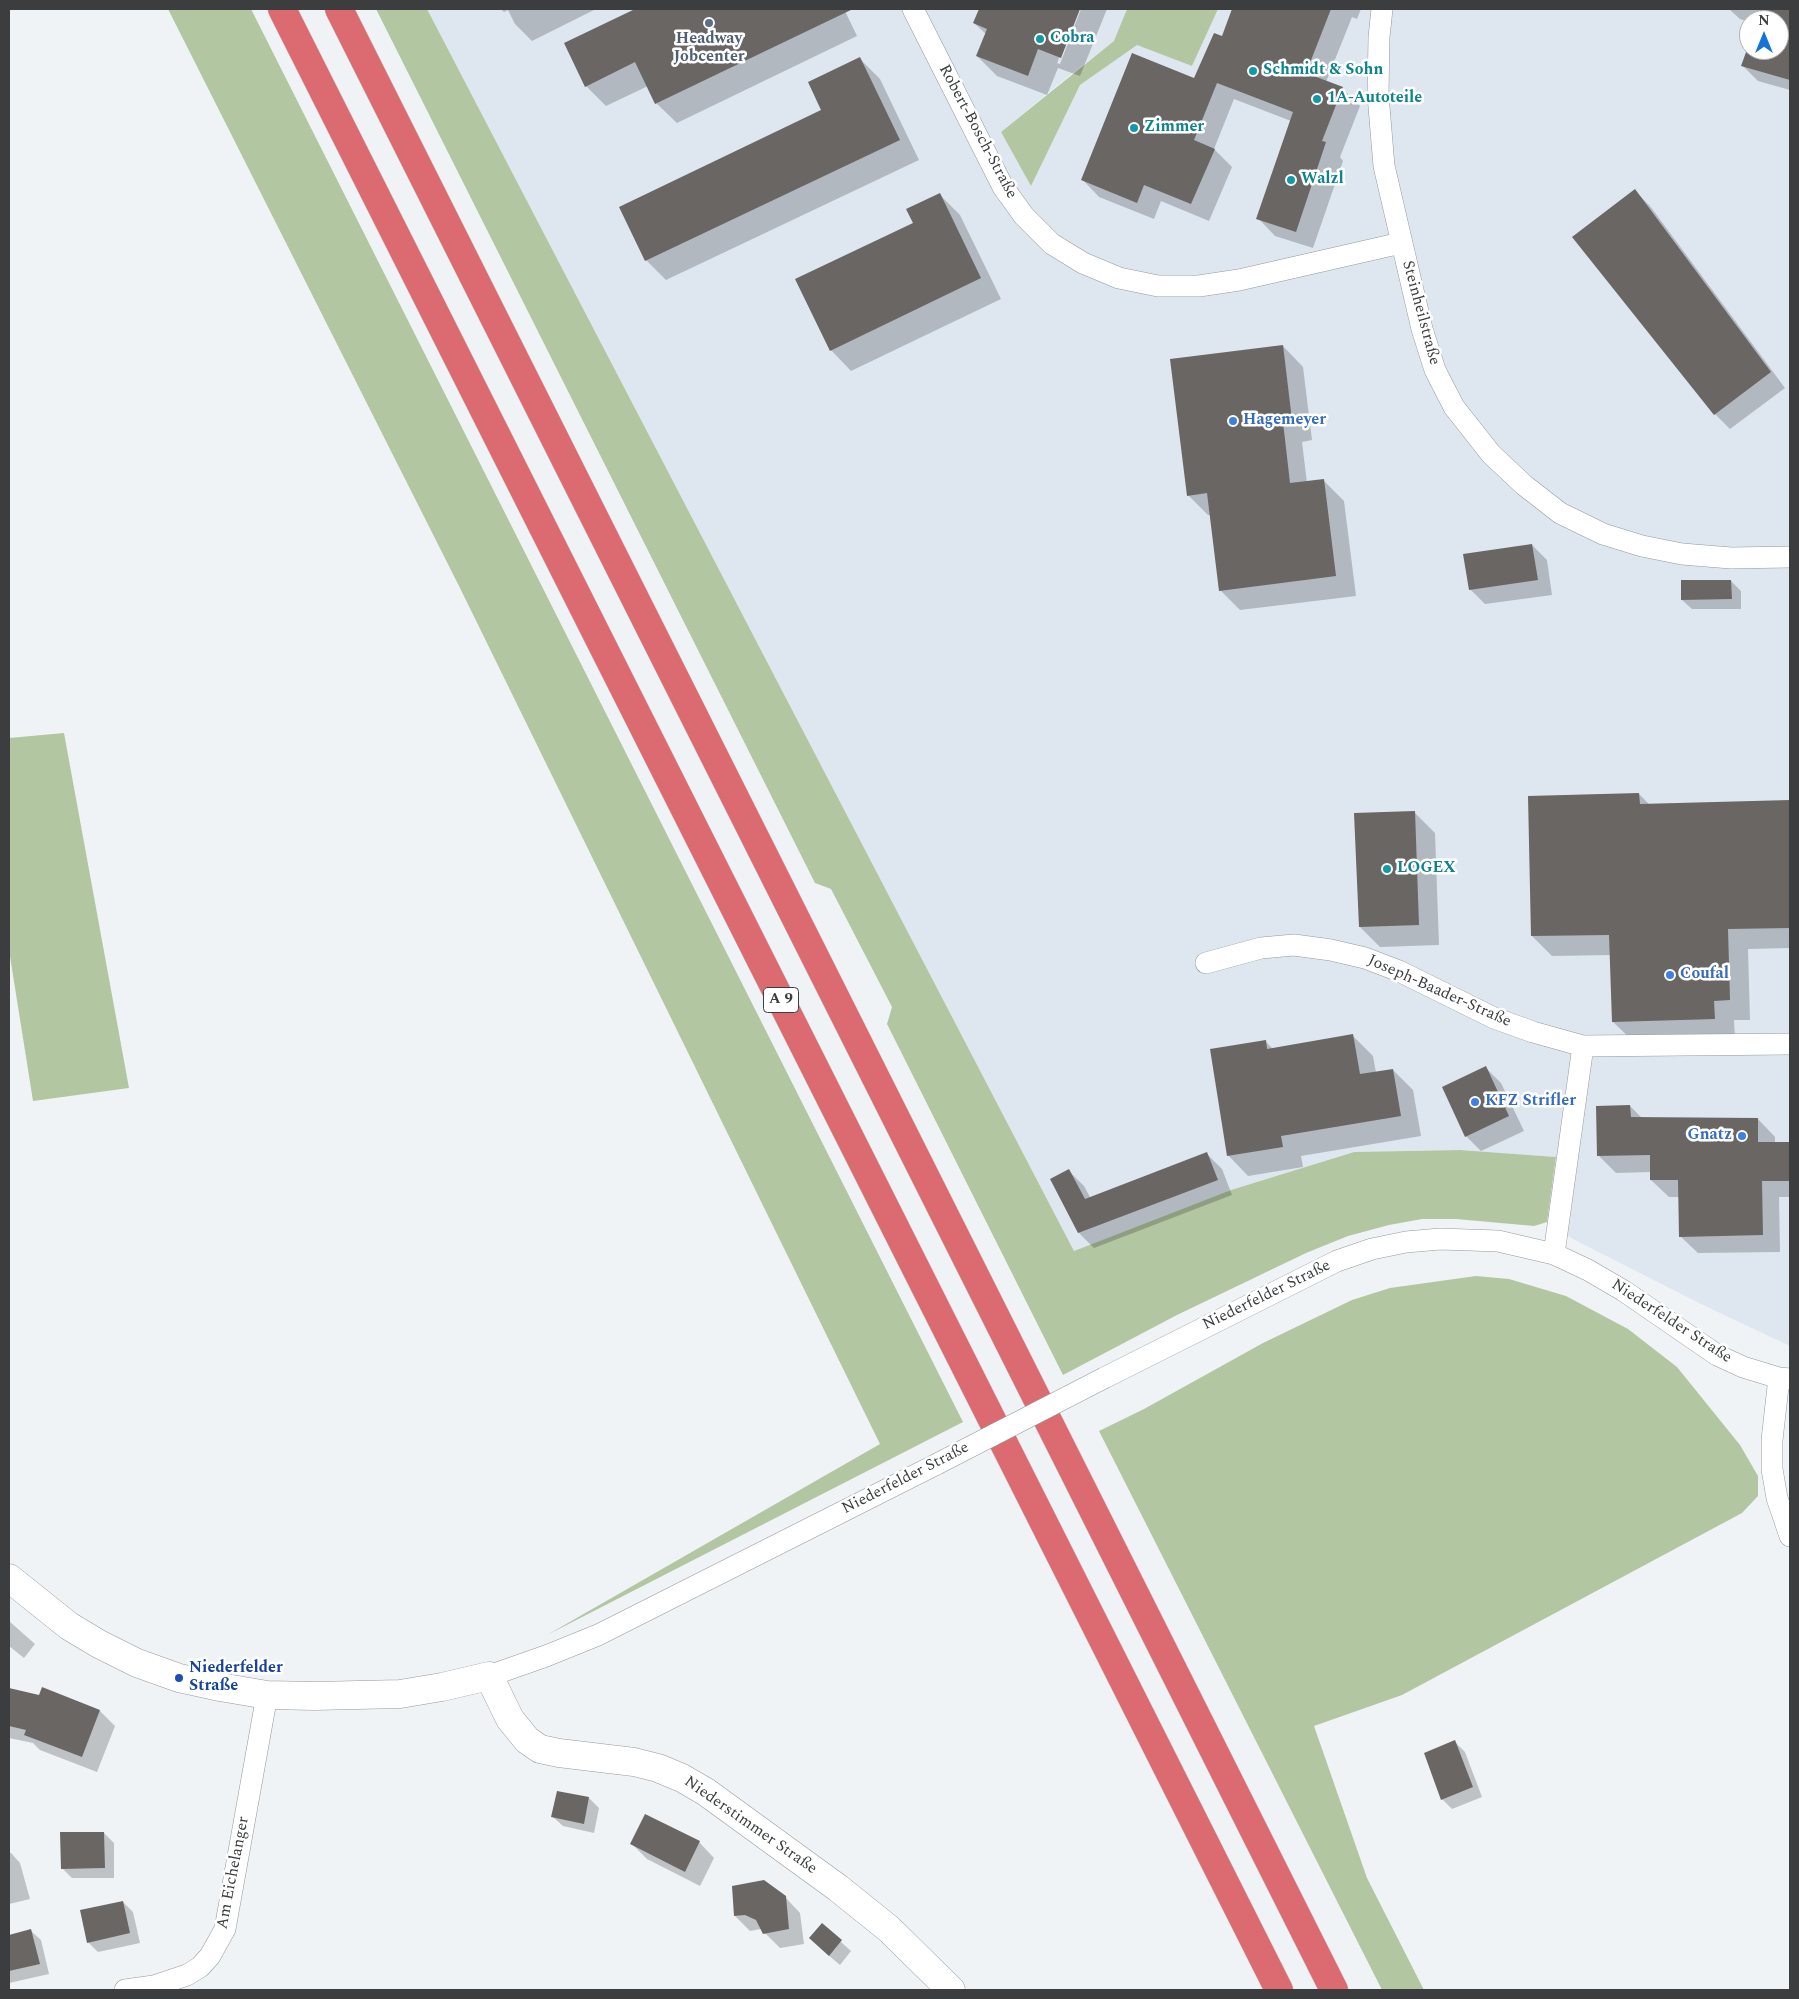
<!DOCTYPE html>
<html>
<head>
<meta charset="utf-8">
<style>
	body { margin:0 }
	#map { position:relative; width:1799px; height:1999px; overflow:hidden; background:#eff3f6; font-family:Spectral,serif }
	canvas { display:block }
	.frame { position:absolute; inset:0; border:10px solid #3b3d3e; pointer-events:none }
	.north { position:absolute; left:1739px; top:10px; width:50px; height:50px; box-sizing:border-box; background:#fff; border:1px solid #b1b1b2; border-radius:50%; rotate:0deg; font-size:14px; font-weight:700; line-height:20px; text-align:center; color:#3b3d3e }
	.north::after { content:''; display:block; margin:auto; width:18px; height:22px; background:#1372db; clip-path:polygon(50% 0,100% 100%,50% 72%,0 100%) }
</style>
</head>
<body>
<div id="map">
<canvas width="1799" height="1999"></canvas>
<div class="frame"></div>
<div class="north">N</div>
</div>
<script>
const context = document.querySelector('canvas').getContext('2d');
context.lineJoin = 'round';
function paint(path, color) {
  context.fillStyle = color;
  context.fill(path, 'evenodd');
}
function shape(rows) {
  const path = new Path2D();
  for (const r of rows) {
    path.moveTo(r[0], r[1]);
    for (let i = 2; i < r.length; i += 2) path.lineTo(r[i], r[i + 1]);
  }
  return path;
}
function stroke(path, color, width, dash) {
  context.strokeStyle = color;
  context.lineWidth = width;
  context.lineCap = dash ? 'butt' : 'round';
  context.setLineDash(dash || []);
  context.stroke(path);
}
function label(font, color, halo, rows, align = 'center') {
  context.font = font + ' Spectral,serif';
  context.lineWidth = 5;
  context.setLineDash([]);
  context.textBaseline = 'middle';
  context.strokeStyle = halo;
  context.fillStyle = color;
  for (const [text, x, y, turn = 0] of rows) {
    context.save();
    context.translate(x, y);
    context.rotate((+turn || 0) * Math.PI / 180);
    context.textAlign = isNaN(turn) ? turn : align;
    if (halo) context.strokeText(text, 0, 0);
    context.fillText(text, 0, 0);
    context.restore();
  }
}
paint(shape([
	[427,9,1127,9,1115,41,1075,71,1001,132,1031,185,1080,85,1137,44,1192,66,1218,9,1790,9,1790,1346,1701,1304,1573,1239,1547,1222,1556,1157,1460,1150,1354,1152,1231,1190,1074,1251],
	[1749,20,1779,20,1779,50,1749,50]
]), '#dee7ef');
paint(shape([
	[168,9,251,9,963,1422,547,1635,880,1444,459,586],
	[376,9,427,9,1074,1251,1231,1190,1354,1152,1460,1150,1556,1157,1547,1222,1534,1226,1456,1219,1422,1219,1389,1225,1348,1236,1306,1253,1177,1315,1063,1375,887,1024,892,1007,831,889,815,883],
	[1127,9,1218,9,1192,66,1137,45,1080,85,1031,186,1001,132,1114,41],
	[64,733,129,1088,33,1101,9,950,9,738],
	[1476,1276,1509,1279,1566,1296,1628,1329,1677,1367,1740,1445,1758,1476,1758,1496,1742,1513,1402,1695,1314,1726,1367,1878,1424,1990,1382,1990,1099,1431,1144,1409,1263,1343,1352,1300,1390,1288]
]), '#b3c6a2');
paint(shape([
	[501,9,596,9,532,41,515,24,508,10,504,12],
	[638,9,844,9,857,36,677,123,656,103,648,86,606,106,586,86,565,44],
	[980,9,1079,9,1057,63,1060,64,1081,9,1107,9,1080,76,1058,68,1047,95,997,76,977,56,986,34,974,23],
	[1234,9,1361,9,1357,19,1352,17,1326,82,1342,88,1360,106,1340,157,1343,161,1313,248,1275,236,1258,218,1291,121,1234,99,1214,149,1232,167,1209,221,1161,201,1154,219,1099,197,1082,179,1195,80,1223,37],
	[1729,9,1790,9,1790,90,1758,81,1743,66,1749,48,1749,50,1779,50,1779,20,1749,20,1749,22,1740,19],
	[860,59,880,79,919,160,666,280,646,260,823,111],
	[1635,191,1650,206,1785,388,1730,429,1715,414,1574,237],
	[939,194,960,215,1001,299,851,371,831,350,914,223],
	[1283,346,1303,367,1312,440,1302,442,1307,483,1324,481,1344,501,1356,596,1240,610,1220,590,1211,515,1208,515,1188,495],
	[1532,545,1547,560,1552,595,1485,604,1470,589],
	[1731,581,1741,591,1741,609,1692,609,1682,600],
	[1639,794,1650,805,1790,802,1790,948,1748,949,1750,1020,1734,1020,1735,1039,1634,1042,1613,1022,1611,955,1552,956,1532,936],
	[1414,812,1435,833,1439,945,1380,947,1360,927],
	[1353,1036,1373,1056,1376,1073,1393,1070,1413,1090,1421,1136,1301,1156,1303,1167,1248,1176,1228,1155,1265,1041,1273,1049],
	[1486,1068,1501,1083,1524,1131,1481,1151,1466,1136],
	[1630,1106,1643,1119,1758,1119,1775,1137,1775,1143,1790,1143,1790,1197,1779,1197,1780,1252,1698,1253,1680,1236,1680,1197,1669,1197,1651,1180,1651,1172,1616,1173,1599,1156],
	[1207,1154,1222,1169,1232,1195,1094,1248,1079,1233,1052,1180,1069,1171,1084,1186,1091,1199],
	[9,1621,35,1644,24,1658,9,1646],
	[43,1689,100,1711,115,1726,97,1772,40,1750,33,1743,9,1738,9,1690,40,1696],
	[1455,1742,1465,1752,1482,1797,1452,1809,1442,1799],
	[558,1792,589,1798,599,1808,594,1833,563,1826,553,1817],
	[646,1816,699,1842,714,1858,700,1886,647,1859,632,1844],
	[104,1833,114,1843,114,1878,72,1878,62,1868],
	[9,1853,11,1853,20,1863,30,1899,9,1904],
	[785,1897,800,1913,804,1944,780,1948,761,1929,750,1931,735,1916],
	[123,1902,133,1912,140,1943,98,1952,88,1942],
	[822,1925,851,1951,840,1965,820,1948],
	[31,1931,41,1940,49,1974,9,1983,9,1936]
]), '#0003');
paint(shape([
	[635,9,853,9,655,104,635,62,585,87,564,43],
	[979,9,1080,9,1061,58,1038,49,1028,76,976,56,987,29,973,23],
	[1232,9,1331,9,1306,73,1343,87,1322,141,1326,142,1296,232,1256,219,1293,112,1217,83,1194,140,1215,149,1191,204,1144,185,1137,203,1081,180,1132,53,1194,78,1214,33,1222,36],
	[1761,9,1790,9,1790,80,1741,66,1749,44,1749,50,1779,50,1779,20,1757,20],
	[860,57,900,140,645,261,619,207,821,110,808,82],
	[1635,189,1771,372,1714,415,1572,237],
	[940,193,981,278,830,351,795,279,913,223,906,209],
	[1283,345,1292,420,1283,422,1290,483,1324,479,1336,576,1219,591,1207,493,1187,496,1170,359],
	[1532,544,1538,580,1469,590,1463,554],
	[1681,580,1731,580,1732,599,1681,600],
	[1639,793,1640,804,1790,800,1790,928,1728,929,1730,1000,1714,1001,1715,1019,1612,1022,1609,935,1531,936,1528,796],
	[1415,811,1419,925,1359,927,1354,813],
	[1353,1034,1360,1074,1393,1069,1401,1116,1281,1136,1283,1147,1227,1156,1210,1049,1266,1040,1267,1049],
	[1486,1066,1509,1116,1465,1137,1442,1087],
	[1630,1105,1631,1117,1758,1118,1758,1142,1790,1142,1790,1181,1762,1181,1763,1235,1679,1237,1678,1180,1650,1180,1650,1155,1597,1156,1596,1106],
	[1207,1152,1218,1180,1078,1233,1050,1179,1069,1169,1085,1199],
	[42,1687,100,1710,82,1757,24,1735,26,1730,9,1726,9,1688,39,1695],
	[1455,1740,1473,1787,1441,1800,1424,1753],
	[557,1791,589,1797,584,1824,551,1817],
	[645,1814,700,1841,685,1872,630,1844],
	[60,1832,104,1832,105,1868,61,1869],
	[764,1880,786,1896,789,1929,763,1934,756,1920,745,1915,734,1916,732,1886],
	[123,1901,130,1933,87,1943,80,1910],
	[822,1923,842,1940,829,1956,809,1938],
	[31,1929,40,1964,9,1971,9,1935]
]), '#696664');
const street = shape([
	[913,9,1003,187,1024,216,1052,244,1083,263,1119,278,1158,286,1199,286,1239,280,1401,243],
	[1382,9,1379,37,1378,95,1384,166,1422,329,1435,370,1454,407,1491,454,1524,485,1560,513,1603,534,1642,546,1682,554,1731,558,1790,557],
	[1206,963,1261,948,1294,945,1331,950,1365,958,1399,971,1494,1018,1533,1032,1583,1046,1790,1044],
	[1554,1254,1583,1046],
	[1104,1378,1337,1261,1372,1249,1406,1242,1440,1239,1498,1241,1554,1254,1588,1270,1624,1291,1717,1355,1743,1367,1779,1378,1790,1379],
	[1779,1378,1772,1440,1772,1469,1777,1498,1790,1536],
	[489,1676,546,1656,598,1635,937,1464],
	[125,1990,154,1986,187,1975,200,1967,210,1956,225,1929,267,1695]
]);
const secondary = shape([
	[9,1578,69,1626,99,1644,137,1663,179,1678,220,1687,267,1695,315,1696,400,1694,442,1687,489,1676,510,1719,527,1740,540,1749,559,1753,634,1762,658,1768,682,1778,706,1792,838,1888,889,1929,951,1990]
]);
const highway = shape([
	[282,9,1279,1990],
	[339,9,1334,1990]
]);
stroke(street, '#96999c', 22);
stroke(secondary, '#96999c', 29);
stroke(highway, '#d0d0d1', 29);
stroke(street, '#fff', 21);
stroke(secondary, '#fff', 28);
stroke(highway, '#dc6b71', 28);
const streetBridge = shape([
	[937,1464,1104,1378]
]);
stroke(streetBridge, '#96999c', 22, []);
stroke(streetBridge, '#fff', 21);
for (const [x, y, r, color] of [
	[709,23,5,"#5c6f8a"],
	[1040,39,5,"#0f9aa8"],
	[1253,71,5,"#0f9aa8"],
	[1317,99,5,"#0f9aa8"],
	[1134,128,5,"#0f9aa8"],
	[1291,180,5,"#0f9aa8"],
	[1233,421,5,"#3f7fe0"],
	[1387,869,5,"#0f9aa8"],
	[1670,975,5,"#3f7fe0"],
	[1475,1102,5,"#3f7fe0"],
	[1742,1136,5,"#3f7fe0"],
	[179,1678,5,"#1a4fb4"]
]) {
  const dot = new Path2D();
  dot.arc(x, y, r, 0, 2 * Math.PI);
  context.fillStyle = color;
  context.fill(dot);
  stroke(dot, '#fff', 2);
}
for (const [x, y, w] of [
	[781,1000,35]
]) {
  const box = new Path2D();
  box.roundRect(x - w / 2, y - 12.5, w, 25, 4);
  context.fillStyle = '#fff';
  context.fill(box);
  stroke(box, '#3b3d3e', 1);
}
label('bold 15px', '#3b3d3e', null, [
	["A 9",781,1000]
]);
label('bold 16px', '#0d838f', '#fff', [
	["Cobra",1050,39],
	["Schmidt & Sohn",1263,71],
	["1A-Autoteile",1327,99],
	["Zimmer",1144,128],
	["Walzl",1301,180],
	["LOGEX",1397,869]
], 'left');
label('bold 16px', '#4e5e75', '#fff', [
	["Headway",709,40],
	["Jobcenter",709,58]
]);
label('16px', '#3b3d3e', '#fff', [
	["Robert-Bosch-Straße",977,132,62],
	["Steinheilstraße",1420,313,75],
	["Joseph-Baader-Straße",1439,992,24],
	["Niederfelder Straße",1267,1296,-26],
	["Niederfelder Straße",1671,1322,33],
	["Niederfelder Straße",906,1479,-27],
	["Niederstimmer Straße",750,1826,35],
	["Am Eichelanger",234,1873,-79]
]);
label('bold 16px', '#366cbe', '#fff', [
	["Hagemeyer",1243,421],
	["Coufal",1680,975],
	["KFZ Strifler",1485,1102],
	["Gnatz",1732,1136,"right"]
], 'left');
label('bold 16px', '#164399', '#fff', [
	["Niederfelder",189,1669],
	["Straße",189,1687]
], 'left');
</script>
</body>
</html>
